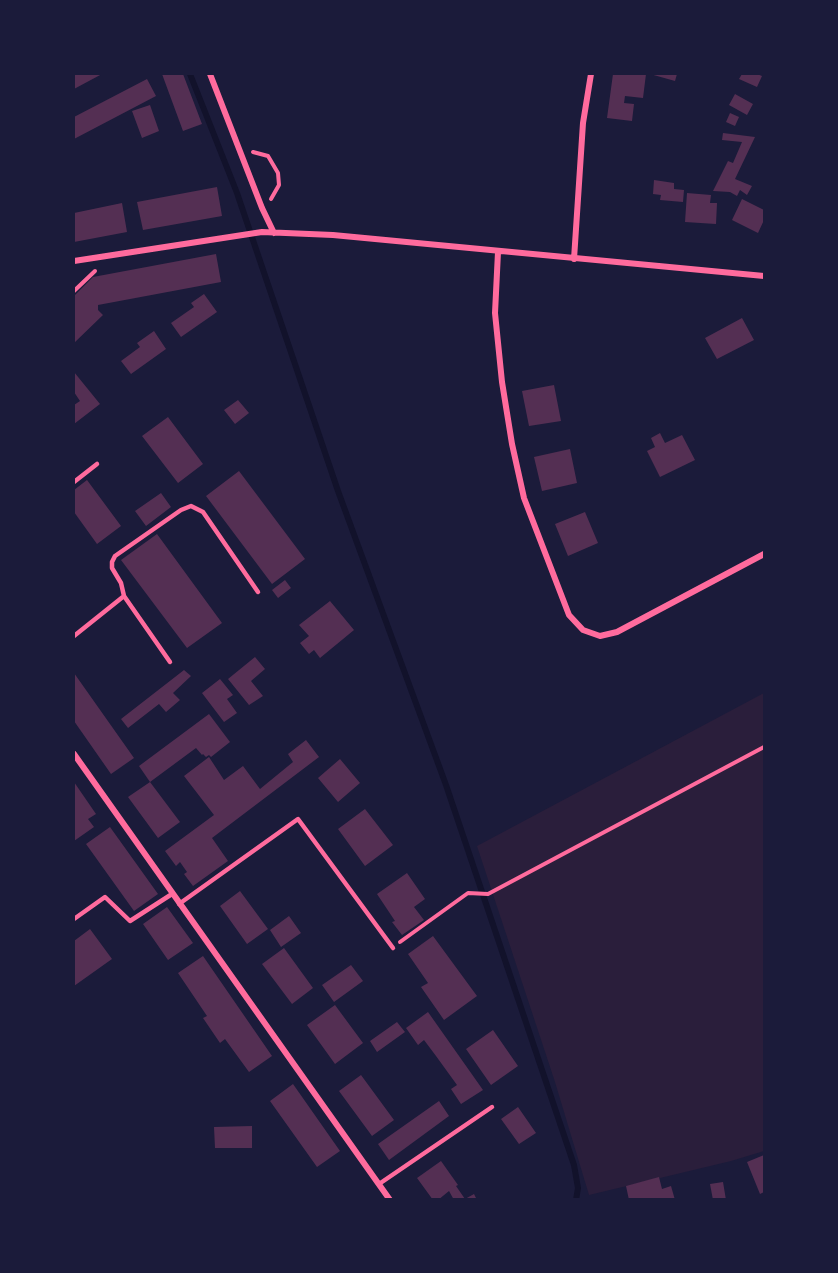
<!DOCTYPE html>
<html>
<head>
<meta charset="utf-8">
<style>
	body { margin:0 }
	#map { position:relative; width:838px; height:1273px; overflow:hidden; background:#1b1b3a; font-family:Commissioner,sans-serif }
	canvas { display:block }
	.frame { position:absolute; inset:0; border:75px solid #1b1b3a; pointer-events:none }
</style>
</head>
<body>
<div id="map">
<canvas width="838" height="1273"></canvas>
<div class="frame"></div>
</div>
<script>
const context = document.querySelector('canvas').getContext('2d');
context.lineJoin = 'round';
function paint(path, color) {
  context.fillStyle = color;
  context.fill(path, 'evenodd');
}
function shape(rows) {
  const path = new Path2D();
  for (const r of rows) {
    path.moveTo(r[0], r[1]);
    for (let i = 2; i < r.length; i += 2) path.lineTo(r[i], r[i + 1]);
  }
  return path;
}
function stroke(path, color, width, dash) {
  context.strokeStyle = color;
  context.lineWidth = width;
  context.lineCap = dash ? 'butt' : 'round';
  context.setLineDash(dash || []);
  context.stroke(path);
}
paint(shape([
	[764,693,764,1151,731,1161,589,1195,555,1082,477,846]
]), '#2a1e3b');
stroke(shape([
	[190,74,237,193,338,491,446,785,574,1165,578,1188,576,1200]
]), '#12122b', 6);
paint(shape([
	[74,74,102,74,74,89],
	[162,74,183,74,202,124,183,131],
	[613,74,646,74,643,98,625,96,624,103,634,104,632,121,607,118],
	[650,74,677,74,675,81],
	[742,74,757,74,762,76,757,87,739,79],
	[147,79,156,96,74,139,74,117],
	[735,94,753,104,747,115,729,105],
	[150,105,159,131,142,138,132,111],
	[730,113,739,117,735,126,726,122],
	[723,133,755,137,735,179,752,186,747,195,740,190,737,196,730,192,713,191,728,161,733,163,742,142,722,140],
	[654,180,674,183,674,189,684,190,683,202,660,200,661,195,653,194],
	[217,187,222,216,143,230,137,202],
	[687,193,711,195,710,203,717,203,716,224,685,222],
	[742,199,764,210,764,220,758,233,732,220],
	[122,203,127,232,74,242,74,213],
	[216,254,221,282,98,305,98,310,103,315,74,343,74,296,93,277],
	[204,294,217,312,181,337,171,323,194,307,191,303],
	[742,318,754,340,717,359,705,338],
	[154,331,166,349,131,374,121,361,140,347,137,343],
	[74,372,100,404,74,424,74,405,80,401,74,392],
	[554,385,561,421,529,426,522,391],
	[238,400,249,413,235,424,224,410],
	[168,417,203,464,178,483,142,436],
	[660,433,665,443,682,435,695,460,660,477,647,451,655,447,651,438],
	[570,449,577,483,542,491,534,457],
	[239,471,305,559,272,584,206,496],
	[87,480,121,526,97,544,74,512,74,490],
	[161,493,171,507,146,526,135,511],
	[585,512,598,543,568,556,555,524],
	[157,534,222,623,187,648,121,560],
	[285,580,291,588,278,598,272,590],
	[330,601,354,630,320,658,314,650,309,654,300,643,309,636,299,625],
	[255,657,265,669,251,681,263,696,249,705,228,679],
	[184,670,191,676,173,693,180,700,166,712,159,704,128,728,121,719],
	[74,673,134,758,111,774,74,721],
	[220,679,233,695,227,699,237,713,224,722,202,693],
	[209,714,230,742,211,757,209,755,206,757,203,754,202,755,196,748,150,782,139,766],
	[306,740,319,757,212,838,228,861,193,886,184,874,187,872,180,862,176,866,165,851,214,815,184,776,209,757,224,780,243,766,260,789,293,762,288,754],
	[340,759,360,783,338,802,318,778],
	[74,782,96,814,88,819,94,827,74,841],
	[150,782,180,822,158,838,128,797],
	[365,809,393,845,365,866,338,829],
	[110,827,158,894,134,911,86,844],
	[407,873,425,899,414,907,424,920,402,935,392,922,395,921,377,894],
	[240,891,268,929,247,944,220,906],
	[167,907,193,943,168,960,143,924],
	[289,916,301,933,281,947,270,930],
	[90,929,112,959,74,986,74,941],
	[433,936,477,996,444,1020,421,987,428,983,408,954],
	[284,948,313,988,292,1004,262,964],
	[203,956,272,1056,249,1072,225,1039,220,1043,203,1018,207,1016,178,973],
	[351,965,363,981,334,1002,322,985],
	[335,1005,363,1043,335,1064,307,1025],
	[428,1012,483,1090,461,1104,451,1089,457,1085,436,1056,424,1040,418,1045,406,1028],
	[397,1022,405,1032,377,1052,370,1041],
	[493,1030,518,1066,491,1085,466,1049],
	[361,1075,394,1120,372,1136,339,1091],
	[293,1084,340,1151,317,1167,270,1101],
	[439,1101,449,1116,389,1160,378,1144],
	[518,1107,536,1133,519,1144,501,1119],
	[252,1126,252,1148,215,1148,214,1127],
	[764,1155,764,1192,760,1194,747,1162],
	[441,1161,458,1185,456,1186,465,1199,474,1194,477,1200,454,1200,449,1191,438,1200,433,1200,417,1178],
	[659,1177,662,1189,671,1186,675,1200,629,1200,626,1186],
	[723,1182,726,1200,713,1200,710,1184]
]), '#542f53');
stroke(shape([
	[253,152,268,156,278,173,279,185,271,199],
	[74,291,95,271],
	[400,942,468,893,488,894,764,747]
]), '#ff6b9d', 4);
stroke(shape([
	[74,482,97,464],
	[124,596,170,662],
	[74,636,124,596,121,583,112,568,112,562,115,556,181,510,191,506,203,512,258,592],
	[179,904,298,819,393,948],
	[74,919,105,897,130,921,172,894],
	[379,1184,492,1107]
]), '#ff6b9d', 4.5);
stroke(shape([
	[210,74,262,208,274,233],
	[498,252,495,313,502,382,512,444,524,498,569,615,583,630,600,636,617,632,764,554],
	[574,259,583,123,591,74],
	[74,261,262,232,333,235,764,276],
	[74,754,390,1200]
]), '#ff6b9d', 6);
</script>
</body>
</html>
